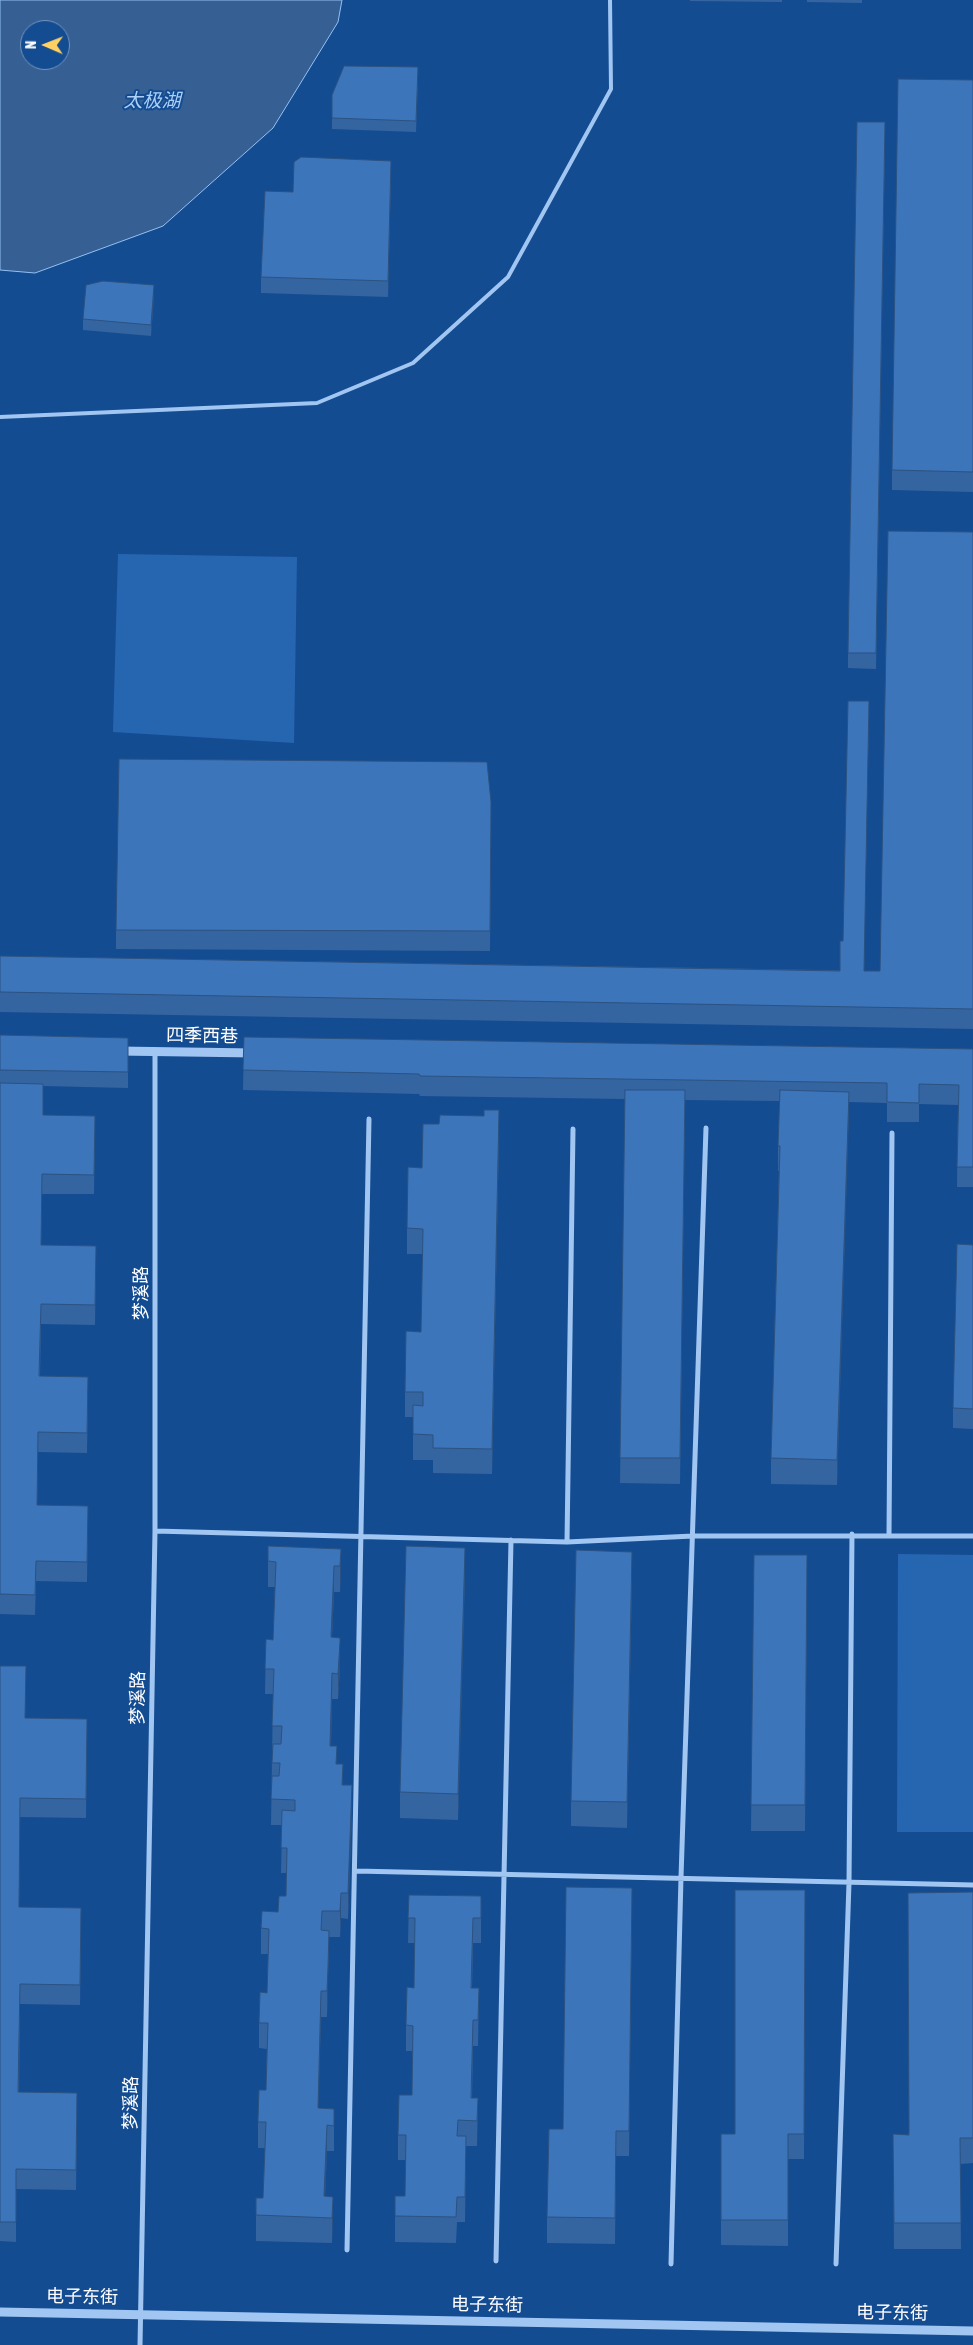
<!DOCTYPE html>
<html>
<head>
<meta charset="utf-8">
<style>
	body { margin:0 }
	#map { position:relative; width:973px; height:2345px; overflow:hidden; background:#144c92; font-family:"Asap Condensed",sans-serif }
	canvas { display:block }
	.north { position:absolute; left:20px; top:20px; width:50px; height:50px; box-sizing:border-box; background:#144c92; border:1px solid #7294be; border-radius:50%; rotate:271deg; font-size:14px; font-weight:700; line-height:20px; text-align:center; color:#fff }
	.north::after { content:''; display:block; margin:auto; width:18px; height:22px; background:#ffd162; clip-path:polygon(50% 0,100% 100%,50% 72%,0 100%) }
</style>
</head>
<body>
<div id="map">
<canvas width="973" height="2345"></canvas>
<div class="north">N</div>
</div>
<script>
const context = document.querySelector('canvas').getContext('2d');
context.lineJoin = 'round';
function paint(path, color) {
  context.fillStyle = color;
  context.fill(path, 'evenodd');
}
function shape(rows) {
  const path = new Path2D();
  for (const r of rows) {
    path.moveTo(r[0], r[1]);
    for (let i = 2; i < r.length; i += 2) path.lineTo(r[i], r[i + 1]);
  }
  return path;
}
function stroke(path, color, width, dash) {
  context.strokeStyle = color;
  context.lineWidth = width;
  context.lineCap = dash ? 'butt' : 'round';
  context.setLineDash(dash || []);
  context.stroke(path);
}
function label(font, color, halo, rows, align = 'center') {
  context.font = font + ' "Asap Condensed","Noto Sans SC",sans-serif';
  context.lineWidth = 4;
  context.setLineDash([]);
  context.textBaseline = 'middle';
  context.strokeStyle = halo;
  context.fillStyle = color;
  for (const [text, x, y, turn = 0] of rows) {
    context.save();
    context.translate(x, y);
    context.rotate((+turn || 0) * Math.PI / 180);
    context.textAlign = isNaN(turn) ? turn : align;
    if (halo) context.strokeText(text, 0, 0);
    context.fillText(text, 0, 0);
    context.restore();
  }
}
paint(shape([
	[118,554,297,557,294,743,113,732],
	[898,1554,973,1555,973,1832,897,1832]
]), '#2666b1');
const water = shape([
	[0,0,342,0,338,22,273,128,163,226,35,273,0,270,0,0],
	[30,30,60,30,60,60,30,60,30,30]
]);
paint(water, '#365f93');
stroke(water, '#93c1f5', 1);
stroke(shape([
	[0,417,317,403,413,363,508,277,611,89,610,0]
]), '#a1c6f2', 4);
stroke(shape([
	[155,1531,567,1542,693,1536,973,1536],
	[889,1535,892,1133],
	[567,1542,573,1129],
	[356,1871,973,1885],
	[347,2250,369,1119],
	[496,2261,511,1540],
	[671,2264,681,1877,706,1128],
	[836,2264,849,1883,852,1534],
	[140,2345,155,1531,155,1052]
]), '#a1c6f2', 5);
stroke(shape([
	[118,1051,255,1053],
	[0,2312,973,2331]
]), '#a1c6f2', 9);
paint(shape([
	[690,0,782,0,782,2,690,1],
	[807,0,862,0,862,3,807,2],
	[418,78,416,132,332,129,332,95],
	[973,80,973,492,892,490,892,470],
	[885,138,876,669,848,668,848,653],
	[391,177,388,297,261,293,261,277,293,192],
	[154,296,151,336,83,330,83,319],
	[973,532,973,1029,0,1012,0,956,880,971],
	[491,802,490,951,116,949,116,930],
	[0,1035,128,1038,128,1088,43,1086,43,1115,95,1116,94,1194,42,1194,41,1245,96,1246,95,1325,41,1324,40,1376,88,1397,87,1453,38,1452,37,1505,88,1506,87,1582,36,1581,35,1615,0,1614],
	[244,1037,973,1049,973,1187,957,1187,958,1105,919,1104,919,1122,887,1122,887,1103,849,1102,837,1485,771,1484,771,1458,779,1171,778,1171,778,1146,780,1101,685,1100,680,1484,620,1483,625,1099,420,1096,419,1094,243,1090],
	[499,1136,492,1474,433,1473,433,1460,413,1460,413,1417,405,1417,405,1392,421,1332,423,1254,407,1254,407,1228,422,1168],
	[973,1245,973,1429,953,1428,953,1408],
	[341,1549,340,1592,334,1592,332,1637,340,1668,338,1699,332,1699,331,1746,343,1785,352,1811,348,1919,341,1918,340,1937,329,1937,327,2017,321,2017,318,2108,334,2109,334,2151,327,2151,325,2196,333,2197,332,2243,256,2241,256,2198,263,2198,265,2148,258,2148,258,2119,266,2090,267,2049,259,2048,259,2023,267,1993,268,1954,261,1954,261,1928,278,1912,286,1896,286,1873,281,1873,282,1825,271,1825,273,1694,265,1694,266,1639,273,1640,275,1587,268,1587,268,1561],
	[754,1555,807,1555,805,1831,751,1831],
	[465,1573,458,1820,400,1818,400,1792],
	[632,1577,627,1828,571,1826,571,1801],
	[0,1666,25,1718,87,1719,86,1818,20,1817,19,1907,81,1927,80,2005,20,2004,19,2092,77,2113,76,2190,16,2189,16,2242,0,2241],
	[632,1888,629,2156,616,2156,615,2244,547,2243,547,2217,563,2129],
	[805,1890,804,2159,788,2159,788,2246,721,2245,721,2134,735,2134],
	[973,1892,973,2163,960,2164,961,2249,894,2249,893,2134,908,2135],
	[409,1895,481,1896,481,1943,473,1943,472,1988,479,1988,478,2046,473,2046,472,2098,478,2098,477,2146,466,2146,465,2222,457,2222,456,2243,395,2242,395,2196,405,2196,406,2160,398,2160,398,2135,412,2095,412,2051,406,2051,406,2025,414,1988,414,1943,408,1943]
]), '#3465a0');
paint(shape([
	[391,161,391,177,388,297,388,281],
	[154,285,154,296,151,336,151,325],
	[849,1092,849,1118,837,1485,837,1460],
	[499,1110,499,1136,492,1474,492,1449],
	[465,1548,465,1573,458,1820,458,1794],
	[341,1549,341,1574,340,1592,340,1566],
	[632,1552,632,1577,627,1828,627,1802],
	[334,1566,334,1592,331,1663,331,1637],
	[340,1638,340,1668,338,1699,338,1674],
	[332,1673,332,1699,330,1771,330,1746],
	[352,1785,352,1811,348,1919,348,1893],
	[341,1893,341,1918,340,1937,340,1911],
	[329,1931,328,1993,327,2017,327,1991],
	[321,1991,321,2017,318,2134,318,2108],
	[327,2125,327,2151,324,2222,324,2196],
	[466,2136,466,2162,465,2222,465,2197],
	[333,2197,333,2222,332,2243,332,2218]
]), '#2b5282');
const building = shape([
	[344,66,418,67,416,121,332,118,332,95,344,66],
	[898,79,973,80,973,472,892,470,898,79],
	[857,122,885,122,876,653,848,653,857,122],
	[301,157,391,161,388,281,261,277,265,191,293,192,294,162,301,157],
	[103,281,154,285,151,325,83,319,86,285,103,281],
	[888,531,973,532,973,1009,0,992,0,956,840,971,840,941,843,941,848,701,869,701,864,971,880,971,888,531],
	[119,759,487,762,491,802,490,931,116,930,119,759],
	[0,1035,128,1038,128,1072,0,1070,0,1035],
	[244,1037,973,1049,973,1167,957,1167,959,1085,919,1084,919,1103,887,1102,887,1083,420,1076,419,1074,243,1070,244,1037],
	[0,1083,43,1084,43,1115,95,1116,94,1175,42,1174,41,1245,96,1246,95,1305,41,1304,39,1376,88,1377,87,1433,38,1432,37,1505,88,1506,87,1562,36,1561,35,1595,0,1594,0,1083],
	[625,1090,685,1090,680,1458,620,1458,625,1090],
	[780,1090,849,1092,837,1460,771,1458,780,1146,778,1146,780,1090],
	[484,1110,499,1110,492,1449,433,1448,433,1435,413,1434,413,1405,423,1406,423,1392,405,1392,406,1331,421,1332,423,1229,407,1228,408,1167,422,1168,423,1124,439,1124,440,1115,484,1116,484,1110],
	[957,1244,973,1245,973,1409,953,1408,957,1244],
	[268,1546,341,1549,340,1566,334,1566,331,1637,340,1638,340,1642,338,1674,332,1673,330,1746,337,1746,336,1764,343,1764,342,1785,352,1785,348,1893,341,1893,340,1911,322,1911,321,1930,329,1931,328,1967,327,1991,321,1991,318,2108,334,2109,334,2126,327,2125,324,2196,333,2197,332,2218,256,2215,256,2198,263,2198,266,2122,258,2122,258,2119,259,2090,266,2090,268,2023,259,2023,260,1992,267,1993,269,1929,261,1928,262,1911,278,1912,279,1896,286,1896,287,1848,281,1848,282,1810,295,1811,295,1800,271,1799,272,1776,279,1776,280,1763,272,1763,273,1744,281,1744,282,1726,272,1726,274,1669,265,1669,266,1639,273,1640,276,1562,268,1561,268,1546],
	[406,1546,465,1548,458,1794,400,1792,406,1546],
	[576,1550,632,1552,627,1802,571,1801,576,1550],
	[754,1555,807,1555,805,1805,751,1805,754,1555],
	[0,1666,26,1666,25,1718,87,1719,86,1799,20,1798,19,1907,81,1908,80,1985,20,1984,18,2092,77,2093,76,2170,16,2169,16,2222,0,2222,0,1666],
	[566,1887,632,1888,629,2131,616,2131,615,2218,547,2217,549,2129,563,2129,566,1887],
	[735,1890,805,1890,804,2134,788,2134,788,2220,721,2220,721,2134,735,2134,735,1890],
	[973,1892,973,2138,960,2138,961,2223,894,2223,893,2134,909,2135,908,1893,973,1892],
	[409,1895,481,1896,481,1918,473,1918,471,1988,479,1988,478,2020,473,2020,471,2098,478,2098,477,2121,458,2120,457,2136,466,2136,465,2197,457,2197,456,2217,395,2216,395,2196,405,2196,406,2135,398,2135,399,2095,412,2095,413,2026,406,2025,407,1987,414,1988,415,1918,408,1918,409,1895]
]);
paint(building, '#3d75ba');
stroke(building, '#2b5282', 1);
label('18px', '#fff', '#144c92', [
	["四季西巷",202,1036,1],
	["梦溪路",141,1293,-90],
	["梦溪路",138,1698,-89],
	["梦溪路",131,2103,-89],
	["电子东街",82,2297,1],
	["电子东街",487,2305,1],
	["电子东街",892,2313,1]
]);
label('italic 19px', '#add0f8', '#144c92', [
	["太极湖",152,101]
]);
</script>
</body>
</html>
